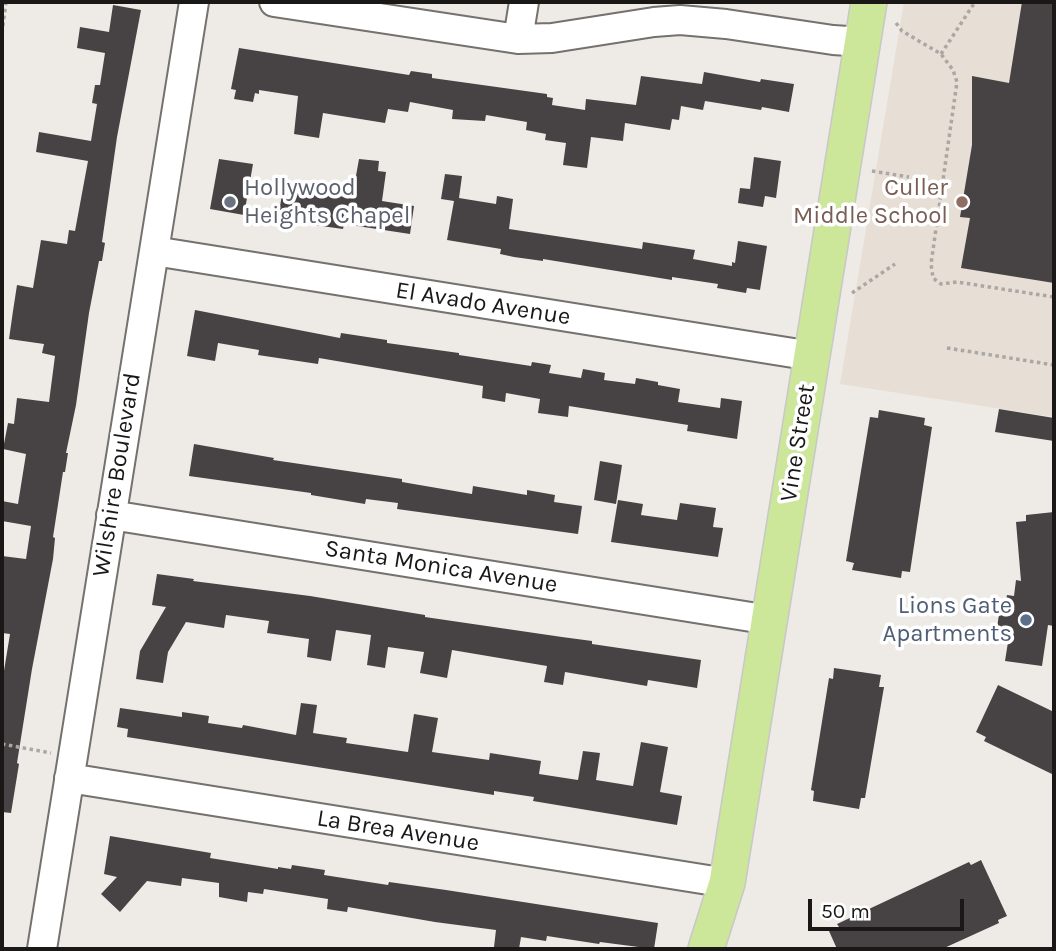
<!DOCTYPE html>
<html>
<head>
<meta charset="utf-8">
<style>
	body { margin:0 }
	#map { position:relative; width:1056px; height:951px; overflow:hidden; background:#eeebe7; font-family:Karla,sans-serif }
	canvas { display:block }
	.frame { position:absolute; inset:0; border:4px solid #191817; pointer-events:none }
	.scale { position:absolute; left:808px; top:899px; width:156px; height:32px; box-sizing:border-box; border:4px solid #191817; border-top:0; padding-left:9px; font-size:21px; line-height:24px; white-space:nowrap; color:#191817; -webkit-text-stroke:5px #fff; paint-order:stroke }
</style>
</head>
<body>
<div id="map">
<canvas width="1056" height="951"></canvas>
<div class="frame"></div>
<div class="scale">50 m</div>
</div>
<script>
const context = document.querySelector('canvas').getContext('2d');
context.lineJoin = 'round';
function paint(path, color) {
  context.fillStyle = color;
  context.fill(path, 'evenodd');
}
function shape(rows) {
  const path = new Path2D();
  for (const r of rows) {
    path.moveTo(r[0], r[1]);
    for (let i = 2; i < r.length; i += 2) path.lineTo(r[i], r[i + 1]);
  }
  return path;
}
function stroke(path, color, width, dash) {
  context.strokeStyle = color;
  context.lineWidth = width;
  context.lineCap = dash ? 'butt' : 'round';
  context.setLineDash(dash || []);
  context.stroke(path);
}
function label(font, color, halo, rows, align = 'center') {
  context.font = font + ' Karla,sans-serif';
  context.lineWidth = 7;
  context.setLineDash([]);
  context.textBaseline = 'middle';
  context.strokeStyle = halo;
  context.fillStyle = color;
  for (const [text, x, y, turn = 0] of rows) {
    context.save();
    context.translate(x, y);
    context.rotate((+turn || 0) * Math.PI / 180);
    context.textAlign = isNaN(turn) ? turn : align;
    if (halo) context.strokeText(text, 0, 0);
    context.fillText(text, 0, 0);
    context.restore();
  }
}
paint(shape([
	[904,2,1054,2,1054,417,840,384]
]), '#e7ded5');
paint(shape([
	[1022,2,1054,2,1054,283,961,268,970,218,960,217,972,145,972,76,1009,83],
	[113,5,141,10,117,137,102,242,105,243,102,261,99,261,89,313,76,405,66,453,68,453,65,472,63,472,53,537,55,538,53,559,32,669,17,763,19,764,11,813,2,812,2,683,10,634,2,633,2,556,26,559,31,526,2,521,2,501,18,504,26,454,3,449,8,423,14,424,17,398,49,402,55,356,42,353,44,344,9,339,13,311,17,285,33,288,41,240,67,244,69,230,75,231,88,161,36,152,39,132,91,141,97,104,92,103,95,85,100,85,105,53,77,48,80,27,109,32],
	[239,48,409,75,411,71,432,74,432,78,547,94,547,97,553,98,552,105,585,110,586,99,636,105,641,76,702,84,704,72,760,82,761,79,794,84,789,112,762,107,761,110,705,101,703,110,681,106,679,120,672,119,670,130,625,123,623,141,591,137,587,168,563,165,566,143,545,140,546,134,526,130,527,122,486,115,485,121,452,119,453,110,410,102,408,112,388,109,385,123,323,113,319,138,294,134,298,96,259,90,259,94,255,93,253,102,234,99,236,90,231,89],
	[754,157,781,161,776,198,765,196,763,207,738,203,740,188,750,189],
	[219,159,253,164,244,215,210,209],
	[359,159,379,161,378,171,386,172,382,201,414,206,410,234,344,224,343,229,278,220,283,187,352,198],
	[445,174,462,176,459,198,496,204,497,196,513,199,509,229,642,249,643,242,695,250,693,259,732,266,732,262,735,263,738,241,767,246,760,290,747,288,746,293,717,288,718,284,672,277,672,280,543,259,543,261,514,257,500,254,501,249,447,240,454,201,441,199],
	[195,310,340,338,341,333,387,340,387,343,459,353,459,355,531,366,532,362,551,365,549,373,581,378,583,369,605,373,604,380,635,384,636,378,658,382,658,385,680,389,678,402,720,408,721,398,742,401,737,439,687,431,688,425,569,406,568,417,538,413,540,399,506,393,505,402,482,398,483,386,319,358,318,364,258,355,259,350,218,343,215,361,187,356],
	[999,409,1054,418,1054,441,995,432],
	[879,410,925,418,924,425,932,427,910,572,902,571,901,578,852,570,854,563,846,561,870,417,878,418],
	[194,444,274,458,273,460,402,479,402,482,472,494,473,486,527,495,527,490,555,495,554,502,582,506,578,534,397,509,398,503,366,499,365,504,311,495,311,493,189,476],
	[600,461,622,465,616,504,594,500],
	[618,500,643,504,641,515,677,520,680,503,716,508,713,527,723,528,718,557,611,542],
	[1054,512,1054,626,1048,625,1042,666,1005,661,1008,642,1000,641,1002,629,997,628,1000,607,1005,608,1007,595,1014,596,1016,580,1021,581,1016,522,1026,521,1026,515],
	[157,574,194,579,193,581,310,596,425,615,425,617,562,637,592,641,592,644,701,660,697,688,648,680,647,686,565,672,563,685,544,682,547,666,452,650,447,678,420,673,424,652,388,647,385,668,367,665,371,635,336,630,331,661,307,657,309,639,267,633,269,621,226,615,224,628,186,622,168,652,163,683,136,679,140,651,166,607,152,605],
	[834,668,881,675,879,687,884,687,865,798,861,798,859,809,813,801,814,791,811,790,829,678,833,679],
	[998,685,1054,712,1054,775,984,741,986,737,976,732],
	[301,703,317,705,313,733,347,738,346,743,408,752,414,714,438,718,432,752,489,760,490,753,541,761,539,774,578,780,583,751,600,753,596,780,633,786,641,742,668,747,660,792,682,796,677,825,533,801,534,797,494,791,494,795,127,737,128,729,117,727,120,708,182,717,182,712,209,716,208,723,242,728,243,725,296,735],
	[110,836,211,853,210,858,278,869,278,867,291,869,292,865,325,870,324,875,388,885,389,882,446,890,658,923,654,949,600,942,599,944,547,936,546,941,521,937,519,949,510,949,494,947,496,930,435,922,348,907,347,912,327,909,328,899,264,889,263,894,248,892,247,902,219,897,219,883,182,878,181,886,147,881,120,912,101,894,117,877,104,874],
	[981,860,1007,916,998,920,999,923,942,949,837,949,829,931,839,927,837,924,969,862,971,865]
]), '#474345');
const minor = shape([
	[274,2,518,39,552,38,654,22,680,20,726,24,833,40,863,42],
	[518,39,524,2],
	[154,251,812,356],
	[111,515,770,620],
	[69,778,727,883],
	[42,949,194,2]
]);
const major = shape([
	[706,949,727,883,869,2]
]);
stroke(minor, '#74716e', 32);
stroke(major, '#c8c8c7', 38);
stroke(shape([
	[896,23,902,31,941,54,953,70,957,82,931,264,933,278,941,284,957,282,1054,297],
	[2,33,6,2],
	[941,54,975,2],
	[872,171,909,177],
	[852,293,895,264],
	[947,348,1054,365],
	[2,744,51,753]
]), '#aaa7a4', 3.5, [3.5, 3.5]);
stroke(minor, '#fff', 28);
stroke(major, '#cce69a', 35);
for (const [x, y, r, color] of [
	[230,202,7,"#6b7280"],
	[962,202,7,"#8d6e63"],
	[1026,620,7,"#5c6f8a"]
]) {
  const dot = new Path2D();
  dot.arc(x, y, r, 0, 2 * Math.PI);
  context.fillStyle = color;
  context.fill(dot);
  stroke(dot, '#fff', 2.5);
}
label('24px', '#5b616d', '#fff', [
	["Hollywood",244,188],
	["Heights Chapel",244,216]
], 'left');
label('24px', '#785e54', '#fff', [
	["Culler",948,188],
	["Middle School",948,216]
], 'right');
label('24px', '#191817', '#fff', [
	["El Avado Avenue",483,304,9],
	["Vine Street",798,443,-81],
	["Wilshire Boulevard",117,475,-81],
	["Santa Monica Avenue",441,567,9],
	["La Brea Avenue",398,831,9]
]);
label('24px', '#4e5e75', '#fff', [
	["Lions Gate",1012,606],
	["Apartments",1012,634]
], 'right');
</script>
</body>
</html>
